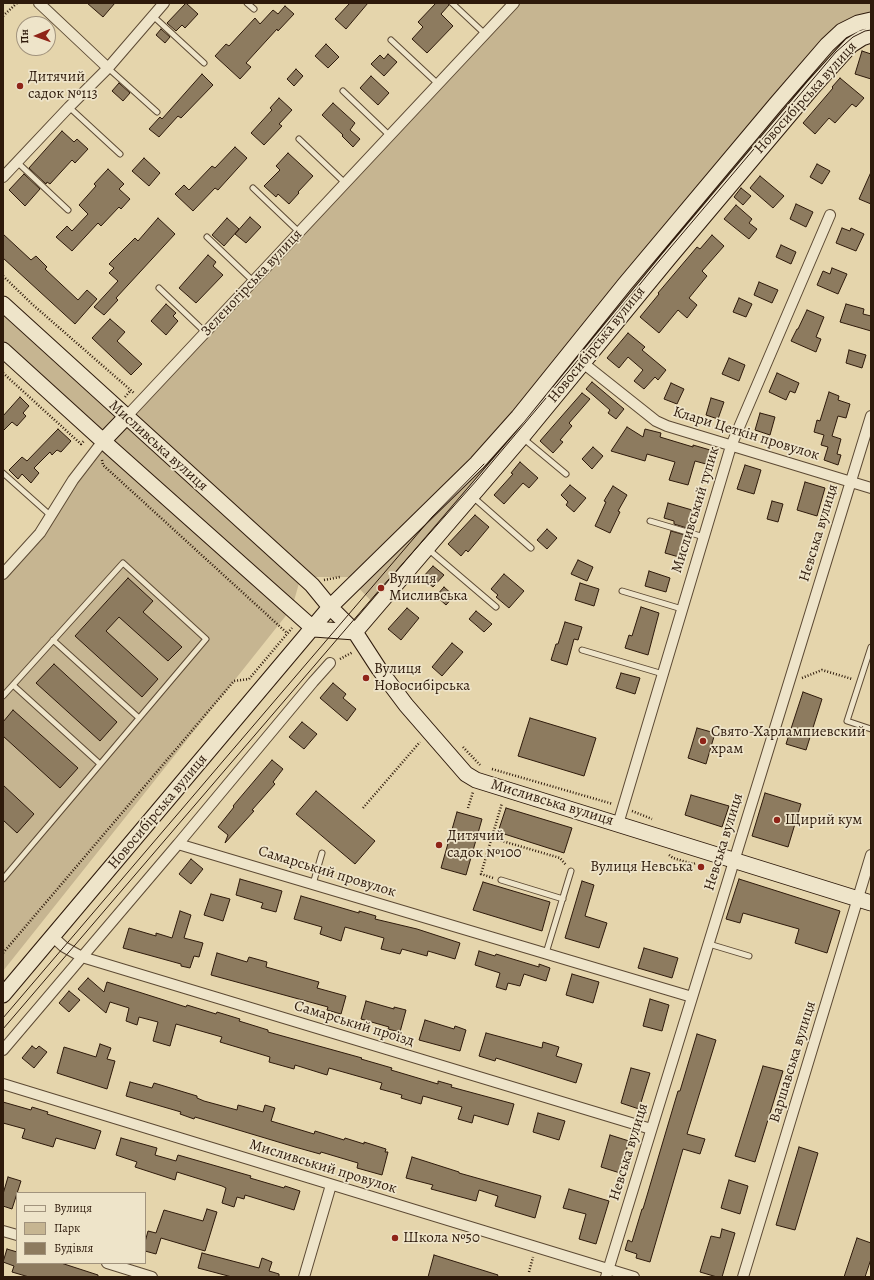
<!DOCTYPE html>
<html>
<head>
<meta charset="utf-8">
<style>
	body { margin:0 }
	#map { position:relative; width:874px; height:1280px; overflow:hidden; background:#e5d5ac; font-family:Alegreya,serif }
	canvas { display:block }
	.frame { position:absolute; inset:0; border:4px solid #2e1a0b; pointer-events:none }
	.legend { position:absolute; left:16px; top:1192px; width:130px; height:72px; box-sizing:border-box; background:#eee4c9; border:1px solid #a1937d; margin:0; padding:5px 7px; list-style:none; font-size:12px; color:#2e1a0b }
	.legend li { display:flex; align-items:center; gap:8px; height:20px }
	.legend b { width:20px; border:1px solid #a1937d }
	.north { position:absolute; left:16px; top:16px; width:40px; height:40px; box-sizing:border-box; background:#eee4c9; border:1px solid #a1937d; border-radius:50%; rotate:268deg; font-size:11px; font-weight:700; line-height:16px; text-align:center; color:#2e1a0b }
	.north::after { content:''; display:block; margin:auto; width:14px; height:18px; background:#8f2418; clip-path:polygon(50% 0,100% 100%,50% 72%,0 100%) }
</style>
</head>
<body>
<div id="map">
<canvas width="874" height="1280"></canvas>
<div class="frame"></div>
<ul class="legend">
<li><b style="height:5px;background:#eee4c9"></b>Вулиця</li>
<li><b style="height:11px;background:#c6b591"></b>Парк</li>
<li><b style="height:11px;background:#8d7b5f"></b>Будівля</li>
</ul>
<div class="north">Пн</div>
</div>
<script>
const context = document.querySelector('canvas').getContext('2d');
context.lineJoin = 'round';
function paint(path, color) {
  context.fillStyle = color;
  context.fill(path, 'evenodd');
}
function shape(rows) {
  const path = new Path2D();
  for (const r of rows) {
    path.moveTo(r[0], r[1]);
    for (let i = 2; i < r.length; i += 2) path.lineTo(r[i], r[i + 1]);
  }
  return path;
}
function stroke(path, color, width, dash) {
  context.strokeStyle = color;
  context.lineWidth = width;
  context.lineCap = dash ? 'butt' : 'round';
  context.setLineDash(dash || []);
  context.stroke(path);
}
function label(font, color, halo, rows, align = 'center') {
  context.font = font + ' Alegreya,serif';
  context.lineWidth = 3.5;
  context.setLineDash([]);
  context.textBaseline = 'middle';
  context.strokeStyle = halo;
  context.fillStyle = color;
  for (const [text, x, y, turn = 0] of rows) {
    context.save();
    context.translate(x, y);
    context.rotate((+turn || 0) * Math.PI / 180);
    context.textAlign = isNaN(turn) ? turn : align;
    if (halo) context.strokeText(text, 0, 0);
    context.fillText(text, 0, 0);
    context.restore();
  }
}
paint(shape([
	[514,3,871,3,871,39,851,45,380,610,348,577,315,577,301,576,292,608,3,971,3,574,103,441,3,350,3,304,126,417]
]), '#c6b591');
const building = shape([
	[87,3,115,3,103,17,87,3],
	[186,3,198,14,185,28,182,25,176,31,167,23,186,3],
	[350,3,368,3,346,29,335,19,350,3],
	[436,3,448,3,449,5,441,14,453,26,427,53,412,39,423,27,418,22,436,3],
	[285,6,294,14,278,31,277,29,246,63,251,67,240,79,215,56,226,44,229,46,255,18,260,24,273,10,278,14,285,6],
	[161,29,170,37,165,43,156,35,161,29],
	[326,44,339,57,328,68,315,56,326,44],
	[862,51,871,54,871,79,855,74,862,51],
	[388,54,397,62,384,76,371,64,380,55,384,59,388,54],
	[296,69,303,76,294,86,287,79,296,69],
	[202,74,213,85,181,118,178,116,159,137,149,129,160,117,162,119,202,74],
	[371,76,389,93,378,105,360,88,371,76],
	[840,78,864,98,856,107,852,104,835,123,829,118,815,134,803,123,833,88,832,87,840,78],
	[119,83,130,93,123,101,112,91,119,83],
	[279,98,292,110,279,124,282,126,264,145,251,133,272,110,270,108,279,98],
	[333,103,355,123,350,130,360,139,353,147,342,136,343,135,322,115,333,103],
	[62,131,74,142,77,139,88,149,75,163,72,160,50,184,47,182,46,184,29,168,62,131],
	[235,147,247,158,218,190,215,188,193,211,175,194,184,185,189,190,212,166,215,168,235,147],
	[288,153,313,176,298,192,299,193,289,204,278,194,276,197,264,186,280,170,276,166,288,153],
	[144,158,160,173,149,186,132,171,144,158],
	[817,164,830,171,822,184,810,177,817,164],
	[108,169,124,184,119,189,130,199,121,209,119,207,101,226,98,223,72,251,56,237,67,226,72,231,88,214,79,205,96,186,94,184,108,169],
	[871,172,871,204,859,199,871,172],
	[24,174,40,189,25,206,9,190,24,174],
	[760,176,784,196,773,208,750,188,760,176],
	[741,188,751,196,743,205,734,197,741,188],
	[796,204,813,212,806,227,790,219,796,204],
	[736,205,752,219,749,223,757,229,749,239,724,219,736,205],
	[250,217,261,227,246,243,235,234,250,217],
	[158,218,175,234,116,298,118,300,104,315,94,307,118,281,109,273,114,268,109,264,135,238,138,241,158,218],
	[227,218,239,229,224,246,212,235,227,218],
	[842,228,850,231,851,228,864,234,856,251,836,243,842,228],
	[3,234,31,260,36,256,47,267,45,269,78,300,87,290,97,299,75,324,3,258,3,234],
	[712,235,724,246,702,271,707,276,689,298,697,305,687,318,678,310,659,333,640,317,659,294,658,293,697,247,700,249,712,235],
	[781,245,796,252,791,264,776,257,781,245],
	[208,255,216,262,213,266,223,275,196,303,179,288,208,255],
	[832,268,847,274,838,294,817,285,823,271,830,274,832,268],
	[759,282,778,290,772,303,754,295,759,282],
	[739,298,752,304,746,317,733,312,739,298],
	[166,304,176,313,173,316,178,321,166,335,151,321,166,304],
	[846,304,864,309,863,314,871,316,871,331,840,322,846,304],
	[807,310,824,317,816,337,821,339,816,352,791,341,797,329,798,329,807,310],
	[110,319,125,332,117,341,142,364,131,375,92,338,110,319],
	[628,333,645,347,642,350,666,370,658,380,655,377,644,389,634,381,643,370,628,357,619,368,607,358,628,333],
	[849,350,866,355,862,368,846,363,849,350],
	[729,358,745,365,739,381,722,374,729,358],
	[777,373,799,383,795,393,790,391,786,400,769,392,777,373],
	[592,382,624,409,616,419,608,413,610,410,586,389,592,382],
	[671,383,684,389,677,404,664,399,671,383],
	[829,392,839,396,838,400,850,404,846,418,838,416,832,436,841,439,837,454,841,455,838,465,824,460,828,447,821,445,824,435,814,432,817,420,820,421,829,392],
	[582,393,590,399,569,423,572,426,560,440,563,442,553,453,540,441,582,393],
	[20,397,29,406,23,413,26,416,17,426,12,422,3,431,3,416,20,397],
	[711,398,724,402,718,419,706,415,711,398],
	[760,413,775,417,770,435,755,430,760,413],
	[627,427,643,437,645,429,661,433,660,437,693,447,693,445,710,450,706,464,695,461,688,485,669,480,675,462,647,454,645,461,611,451,627,427],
	[58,429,71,441,61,452,57,450,52,455,50,452,34,468,39,473,31,483,22,474,18,479,9,470,22,457,27,461,58,429],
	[593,447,603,456,592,469,582,459,593,447],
	[520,462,538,478,529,488,523,483,504,504,494,495,513,474,511,473,520,462],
	[745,465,761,470,754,494,737,489,745,465],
	[805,482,825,488,817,516,797,510,805,482],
	[570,485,586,498,574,512,566,505,568,502,561,495,570,485],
	[613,486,627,495,618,511,620,512,610,533,595,526,606,502,604,501,613,486],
	[772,501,783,504,778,522,767,519,772,501],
	[668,503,692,510,687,528,674,524,674,521,664,518,668,503],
	[475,515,489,527,468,552,466,550,461,556,448,544,475,515],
	[547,529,557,538,547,549,537,540,547,529],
	[671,531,685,535,679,557,665,553,671,531],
	[578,560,593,567,587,581,571,574,578,560],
	[433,566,444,575,433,587,422,578,433,566],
	[649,571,670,578,666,592,645,586,649,571],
	[504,574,524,591,509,608,496,597,498,595,491,589,504,574],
	[128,578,153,601,143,612,182,647,168,661,119,617,106,631,158,679,142,697,75,636,128,578],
	[580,583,599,589,594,606,575,600,580,583],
	[444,587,454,596,446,605,436,596,444,587],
	[641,607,659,613,648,655,625,648,629,635,632,636,641,607],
	[407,608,419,618,401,640,388,629,407,608],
	[476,611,492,624,484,632,469,619,476,611],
	[565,622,582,627,578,640,574,639,567,665,551,660,556,644,558,644,565,622],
	[452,643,463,652,442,676,432,667,452,643],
	[54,664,117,722,100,741,36,683,54,664],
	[621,673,640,678,635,694,616,688,621,673],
	[333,683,346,694,343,698,356,709,347,721,320,698,333,683],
	[803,692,822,699,806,750,786,744,803,692],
	[13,710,78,768,60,788,3,736,3,722,13,710],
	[530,718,596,738,584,776,518,756,530,718],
	[302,722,317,734,304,749,289,737,302,722],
	[697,728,715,733,706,764,688,758,697,728],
	[272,760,283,769,273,782,275,784,252,810,254,811,225,843,228,835,218,827,234,807,233,806,272,760],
	[3,785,34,814,17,833,3,820,3,785],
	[316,791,375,841,355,864,296,814,316,791],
	[765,793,801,804,788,847,752,836,765,793],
	[691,795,729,806,722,827,685,815,691,795],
	[506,808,572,828,564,853,498,832,506,808],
	[457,812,482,819,466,875,441,868,457,812],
	[191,859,203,869,191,884,179,874,191,859],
	[240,879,282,891,276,912,261,908,263,903,236,895,240,879],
	[739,879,840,911,827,953,795,943,799,929,743,913,740,923,726,919,739,879],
	[582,881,594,885,585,916,607,923,599,948,565,938,582,881],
	[483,882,550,902,542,931,473,910,483,882],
	[211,894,230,899,223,921,204,915,211,894],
	[301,896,359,913,359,911,376,916,375,919,417,929,460,943,455,959,428,951,427,956,402,949,400,954,381,949,384,938,345,927,341,941,320,934,322,927,294,919,301,896],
	[180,911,191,915,184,938,203,943,199,957,194,956,190,968,181,966,181,964,123,948,129,928,156,936,156,933,172,938,180,911],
	[644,948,678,958,672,978,638,968,644,948],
	[479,951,495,956,496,954,539,967,539,964,550,968,546,981,524,974,520,986,508,983,506,990,496,987,500,973,475,965,479,951],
	[217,953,247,962,249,957,267,962,266,967,319,982,317,988,346,996,341,1014,327,1010,328,1007,211,975,217,953],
	[572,974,599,982,593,1003,566,995,572,974],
	[88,978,104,992,107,982,186,1007,187,1005,216,1014,217,1012,240,1019,239,1021,268,1030,268,1032,362,1058,361,1059,392,1068,391,1070,438,1084,438,1081,452,1085,451,1087,514,1104,508,1125,474,1115,472,1123,458,1119,462,1107,423,1096,421,1104,401,1098,402,1095,380,1089,382,1083,329,1068,327,1075,295,1065,294,1069,269,1062,270,1057,220,1042,222,1037,176,1024,170,1046,153,1041,158,1022,139,1017,137,1025,126,1021,129,1008,110,1002,106,1013,78,989,88,978],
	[69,991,80,1000,69,1012,59,1003,69,991],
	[650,999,669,1005,662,1031,643,1026,650,999],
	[366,1001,394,1009,394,1007,406,1010,400,1032,388,1029,389,1027,361,1019,366,1001],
	[425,1020,454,1029,455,1026,466,1030,460,1051,419,1040,425,1020],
	[486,1033,542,1048,543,1042,559,1047,556,1056,582,1064,576,1083,496,1058,495,1061,479,1056,486,1033],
	[697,1034,716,1040,687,1134,705,1139,700,1154,683,1149,650,1262,636,1258,637,1254,625,1250,628,1240,632,1242,642,1209,643,1209,678,1091,680,1091,697,1034],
	[100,1044,111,1048,107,1059,115,1061,107,1089,57,1073,64,1047,96,1057,100,1044],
	[32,1046,36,1049,39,1046,47,1052,34,1068,22,1058,32,1046],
	[763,1066,783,1071,755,1162,735,1156,763,1066],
	[631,1068,650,1073,639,1109,621,1103,631,1068],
	[130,1082,152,1088,154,1083,197,1096,197,1098,204,1101,237,1110,238,1105,263,1112,265,1105,275,1108,271,1121,314,1134,315,1131,344,1140,345,1138,364,1144,364,1142,386,1149,385,1152,388,1152,382,1175,357,1168,358,1163,321,1152,320,1154,295,1147,195,1117,194,1119,180,1114,181,1112,126,1096,130,1082],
	[3,1102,31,1110,32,1107,48,1112,47,1114,101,1131,95,1149,56,1138,53,1147,22,1138,25,1129,3,1123,3,1102],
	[538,1113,565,1121,559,1140,533,1132,538,1113],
	[610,1135,629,1141,620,1173,601,1167,610,1135],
	[121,1138,157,1148,155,1155,176,1161,178,1155,251,1176,250,1178,284,1188,285,1186,300,1191,294,1210,245,1195,244,1199,237,1197,234,1207,222,1203,226,1188,222,1186,177,1172,175,1180,135,1167,137,1162,116,1155,121,1138],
	[799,1147,818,1153,795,1230,776,1225,799,1147],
	[412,1157,459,1172,459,1173,541,1196,535,1218,495,1206,498,1196,479,1190,476,1201,431,1189,433,1185,406,1178,412,1157],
	[8,1177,21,1181,12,1209,3,1206,3,1194,8,1177],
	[729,1180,748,1186,740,1214,721,1208,729,1180],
	[569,1189,609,1201,596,1244,579,1239,586,1214,563,1208,569,1189],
	[207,1209,217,1212,205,1251,161,1238,156,1254,145,1251,145,1242,148,1231,156,1233,164,1210,203,1221,207,1209],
	[722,1229,735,1233,722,1277,717,1277,700,1272,711,1236,720,1238,722,1229],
	[857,1238,871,1243,871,1259,865,1277,844,1277,857,1238],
	[7,1249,17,1252,17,1263,61,1263,98,1275,98,1277,29,1277,12,1272,14,1266,3,1262,7,1249],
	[202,1253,259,1268,262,1258,272,1262,269,1271,279,1274,279,1277,232,1277,198,1268,202,1253],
	[434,1255,498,1275,497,1277,428,1277,434,1255]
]);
paint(building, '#8d7b5f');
stroke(building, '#2e1a0b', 1);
const lane = shape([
	[247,3,254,9],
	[452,3,485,34],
	[153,16,204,63],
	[391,40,438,84],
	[108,68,157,112],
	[343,91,390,136],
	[69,107,120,154],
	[299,139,345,183],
	[17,162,68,210],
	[253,188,299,232],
	[207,237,253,281],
	[159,288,205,332],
	[524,439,566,474],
	[3,473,50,515],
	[473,497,531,548],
	[650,521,704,537],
	[428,549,496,607],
	[622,591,682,609],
	[53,640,139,718],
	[871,647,847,721,871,729],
	[582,650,663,674],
	[13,685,100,764],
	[3,696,123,563,206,639,3,879],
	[501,880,563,899],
	[313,884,322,853],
	[709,944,749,956],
	[546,953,571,871]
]);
const street = shape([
	[39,3,108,68],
	[3,177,69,107,108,68,164,3],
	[583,363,656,421,667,426,871,488],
	[126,417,514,3],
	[3,574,40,533,73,480,103,441],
	[330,663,313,682,178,844,692,997],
	[618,824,731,446,830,215],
	[52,936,64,947,82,957,651,1129],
	[3,1050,178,844],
	[3,1084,634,1277],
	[3,1231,17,1235],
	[107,1263,152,1277],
	[304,1277,331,1185],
	[606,1277,871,416],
	[743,1277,871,855]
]);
const secondary = shape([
	[3,304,312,585,330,607,355,632,379,669,406,705,466,774,476,780,871,903],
	[3,350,103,441,314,629],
	[103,441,126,417],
	[314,629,355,632],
	[355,632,522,437,669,258,813,87,851,45,862,38,871,35],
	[3,995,330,607,477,463,518,417,625,284,776,104,827,45,842,31,858,23,871,20]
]);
stroke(lane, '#5c4933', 7);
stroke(street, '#5c4933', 12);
stroke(secondary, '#2e1a0b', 17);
stroke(shape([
	[3,16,17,3],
	[3,276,32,304,134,393],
	[3,373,81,444,84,441],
	[125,397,131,390],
	[102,460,103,465,287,633],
	[324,580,340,577],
	[340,659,353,652],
	[802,678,822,670,852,679],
	[463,747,480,765],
	[492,769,613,804],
	[363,808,420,742],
	[468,808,473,792],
	[632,811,652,819],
	[492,838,560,858,566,865],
	[669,855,673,858,693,864,696,863],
	[493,878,481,874,502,803],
	[3,953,234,681,249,679,292,628],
	[529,1272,533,1257]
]), '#2e1a0b', 2.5, [1, 2]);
stroke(lane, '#eee4c9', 5);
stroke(street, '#eee4c9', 10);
stroke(secondary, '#eee4c9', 15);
stroke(shape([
	[3,1018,432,517,484,464],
	[3,1029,381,588,477,480,584,353,654,267,836,52,853,37,865,31,871,30]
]), '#2e1a0b', 1);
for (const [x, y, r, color] of [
	[20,86,4,"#8f2418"],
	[381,588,4,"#8f2418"],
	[366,678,4,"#8f2418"],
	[703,741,4,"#8f2418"],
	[777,820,4,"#8f2418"],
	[439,845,4,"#8f2418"],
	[701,867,4,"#8f2418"],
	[395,1238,4,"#8f2418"]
]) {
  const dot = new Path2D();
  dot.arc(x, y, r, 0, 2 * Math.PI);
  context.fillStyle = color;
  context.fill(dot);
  stroke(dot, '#eee4c9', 1.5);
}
label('15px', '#2e1a0b', '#eee4c9', [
	["Дитячий",28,77],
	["садок №113",28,94],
	["Вулиця",389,579],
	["Мисливська",389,596],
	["Вулиця",374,669],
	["Новосибірська",374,686],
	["Свято-Харлампиевский",711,732],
	["храм",711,749],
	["Щирий кум",785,820],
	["Дитячий",447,836],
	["садок №100",447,853],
	["Вулиця Невська",693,867,"right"],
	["Школа №50",403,1238]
], 'left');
label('15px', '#2e1a0b', '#eee4c9', [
	["Новосибірська вулиця",806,98,-48],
	["Зеленогірська вулиця",252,283,-47],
	["Новосибірська вулиця",597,345,-51],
	["Клари Цеткін провулок",746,434,17],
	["Мисливська вулиця",158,446,42],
	["Мисливський тупик",696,510,-73],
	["Невська вулиця",819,533,-73],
	["Мисливська вулиця",552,803,17],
	["Новосибірська вулиця",158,812,-50],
	["Невська вулиця",724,842,-73],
	["Самарський провулок",327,872,17],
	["Самарський проїзд",354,1024,17],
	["Варшавська вулиця",793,1062,-73],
	["Невська вулиця",629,1152,-73],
	["Мисливський провулок",323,1167,17]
]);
</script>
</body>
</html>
